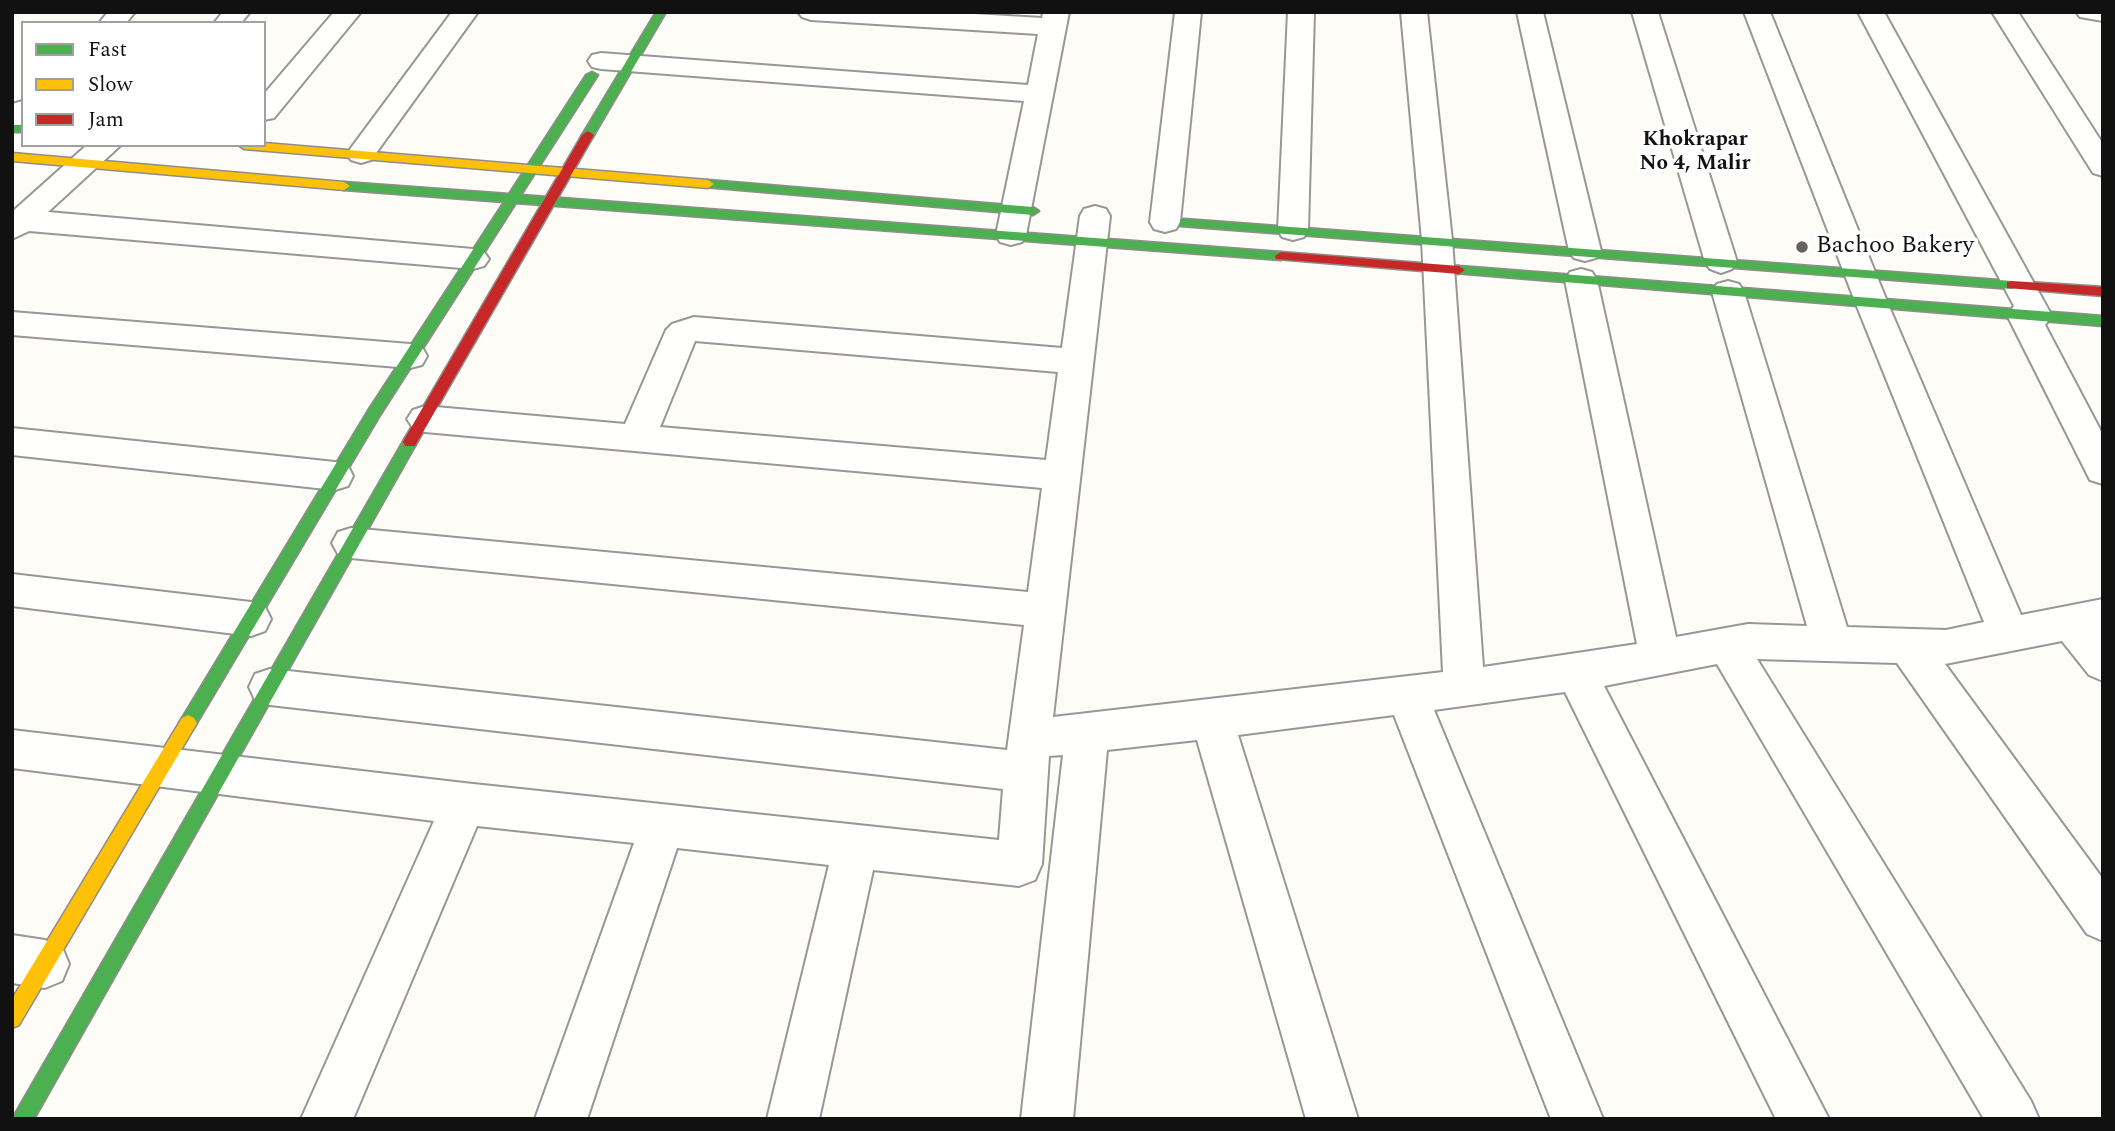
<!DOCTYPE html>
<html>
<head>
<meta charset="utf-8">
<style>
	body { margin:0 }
	#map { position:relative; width:2115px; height:1131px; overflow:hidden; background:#fdfcf7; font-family:Spectral,serif }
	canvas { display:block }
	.frame { position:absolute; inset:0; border:14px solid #111; pointer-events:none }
	.legend { position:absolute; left:21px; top:21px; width:245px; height:126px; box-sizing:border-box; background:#fff; border:2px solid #a0a0a0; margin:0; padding:9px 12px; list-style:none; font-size:21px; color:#111 }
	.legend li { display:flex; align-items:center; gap:14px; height:35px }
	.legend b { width:35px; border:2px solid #a0a0a0 }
</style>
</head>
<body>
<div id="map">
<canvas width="2115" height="1131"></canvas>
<div class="frame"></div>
<ul class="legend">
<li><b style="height:9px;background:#4caf50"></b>Fast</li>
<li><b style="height:9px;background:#ffc107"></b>Slow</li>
<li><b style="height:9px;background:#c62828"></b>Jam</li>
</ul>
</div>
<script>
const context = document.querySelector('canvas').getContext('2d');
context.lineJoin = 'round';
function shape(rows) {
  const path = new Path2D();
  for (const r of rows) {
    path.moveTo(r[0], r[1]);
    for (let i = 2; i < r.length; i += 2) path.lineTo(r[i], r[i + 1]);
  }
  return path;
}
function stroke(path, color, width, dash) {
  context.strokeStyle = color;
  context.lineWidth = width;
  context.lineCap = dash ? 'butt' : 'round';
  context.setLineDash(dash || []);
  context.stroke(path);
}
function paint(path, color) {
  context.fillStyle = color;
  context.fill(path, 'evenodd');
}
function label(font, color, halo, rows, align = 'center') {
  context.font = font + ' Spectral,serif';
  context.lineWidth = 7;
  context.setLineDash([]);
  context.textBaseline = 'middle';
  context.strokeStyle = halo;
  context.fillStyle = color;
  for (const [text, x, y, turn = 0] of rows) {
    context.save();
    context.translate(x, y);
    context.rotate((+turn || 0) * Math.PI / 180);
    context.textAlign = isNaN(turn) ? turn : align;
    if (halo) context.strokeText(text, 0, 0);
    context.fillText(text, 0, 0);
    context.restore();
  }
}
const street = shape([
	[108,12,135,12,126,23,99,23,108,12],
	[223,12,250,12,241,23,214,23,223,12],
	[334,12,361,12,274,118,264,120,264,94,334,12],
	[452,12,478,12,371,160,361,163,351,160,347,154,351,148,452,12],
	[798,12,940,12,1042,18,1043,12,1069,12,1026,235,1022,242,1011,245,1000,242,996,235,1024,101,601,69,592,67,588,61,592,55,601,53,1028,85,1038,34,811,20,802,17,798,12],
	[1175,12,1201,12,1180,222,1176,229,1165,232,1154,229,1150,222,1175,12],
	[1288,12,1314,12,1308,230,1304,237,1293,240,1282,237,1278,230,1288,12],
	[1401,12,1427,12,1452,240,1483,667,1637,644,1565,280,1570,272,1581,269,1592,272,1597,280,1676,637,1748,624,1807,626,1712,292,1717,284,1728,281,1739,284,1744,292,1847,627,1946,630,1984,622,1856,304,1744,12,1770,12,1888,304,2021,615,2103,599,2103,681,2089,675,2062,641,1945,664,2103,879,2103,941,2087,934,1897,663,1757,659,2031,1101,2039,1119,1984,1119,1717,664,1604,686,1829,1119,1776,1119,1565,692,1434,710,1603,1119,1551,1119,1394,715,1238,735,1358,1119,1306,1119,1197,740,1107,750,1073,1119,1021,1119,1063,755,1049,756,1042,864,1035,880,1019,886,873,870,819,1119,767,1119,829,865,677,848,587,1119,535,1119,634,843,477,826,353,1119,301,1119,434,821,12,768,12,730,464,783,999,840,1003,789,270,705,255,700,249,687,255,674,270,669,1007,750,1024,625,351,558,338,554,332,543,338,532,351,528,1028,592,1042,488,425,432,413,428,407,419,413,410,425,406,625,424,666,330,672,324,694,317,1062,348,1080,216,1084,209,1095,206,1106,209,1110,216,1053,717,1443,672,1422,240,1401,12],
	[695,341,1058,372,1046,460,660,427,695,341],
	[1517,12,1543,12,1601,251,1596,258,1585,261,1574,258,1569,251,1517,12],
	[1632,12,1658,12,1737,262,1732,269,1721,273,1710,269,1705,262,1632,12],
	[1858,12,1884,12,2052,316,2045,325,2103,435,2103,484,2090,480,2085,470,2007,315,2014,306,1858,12],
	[1992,12,2018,12,2103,144,2103,176,2093,173,1992,12],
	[2076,12,2103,12,2103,21,2080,17,2076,12],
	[23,101,23,124,12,127,12,104,23,101],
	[87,145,121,145,48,212,473,249,484,252,489,259,484,266,473,269,29,231,12,239,12,212,87,145],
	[12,312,410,344,422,347,427,356,422,365,410,368,12,335,12,312],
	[12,428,335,462,348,466,353,476,348,486,335,490,12,455,12,428],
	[12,574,251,602,265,607,271,619,265,631,251,636,12,606,12,574],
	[12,935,45,940,62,947,69,964,62,981,45,988,12,983,12,935]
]);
const fast = shape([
	[656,12,666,12,594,135,592,138,584,138,582,135,656,12],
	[592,72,598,75,521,195,1281,252,1287,256,1281,260,516,203,379,417,194,728,188,731,182,728,179,723,182,718,369,409,504,202,344,190,338,186,344,182,509,194,586,75,592,72],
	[12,125,23,125,23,132,12,132,12,125],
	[708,180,1033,207,1039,211,1033,215,704,187,704,181,708,180],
	[1184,219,2012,281,2019,285,2012,289,1180,226,1180,220,1184,219],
	[1459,266,2103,316,2103,326,1454,273,1454,267,1459,266],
	[410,436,417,442,415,446,34,1119,12,1119,405,438,410,436]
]);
const slow = shape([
	[264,143,708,180,714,184,708,188,244,149,238,145,264,145,264,143],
	[12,153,344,182,350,186,344,190,12,161,12,153],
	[188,715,194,718,197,723,194,728,19,1025,12,1028,12,999,182,718,188,715]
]);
const jam = shape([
	[588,131,594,135,415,446,405,446,403,442,405,438,582,135,588,131],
	[1281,252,1459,266,1465,270,1459,274,1276,259,1275,256,1281,252],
	[2012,281,2103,287,2103,296,2007,288,2007,282,2012,281]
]);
stroke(street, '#979795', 4);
stroke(fast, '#8e8d8b', 3);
stroke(slow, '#8e8d8b', 3);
stroke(jam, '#8e8d8b', 3);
paint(street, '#fffffe');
paint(fast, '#4caf50');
paint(slow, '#ffc107');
paint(jam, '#c62828');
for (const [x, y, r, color] of [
	[1802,247,7,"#646362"]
]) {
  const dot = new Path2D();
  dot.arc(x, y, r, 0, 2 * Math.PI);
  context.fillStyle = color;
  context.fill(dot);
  stroke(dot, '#fff', 2.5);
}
label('bold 21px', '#111', '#fff', [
	["Khokrapar",1695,141],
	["No 4, Malir",1695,165]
]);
label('24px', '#111', '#fff', [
	["Bachoo Bakery",1816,247]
], 'left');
</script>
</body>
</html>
